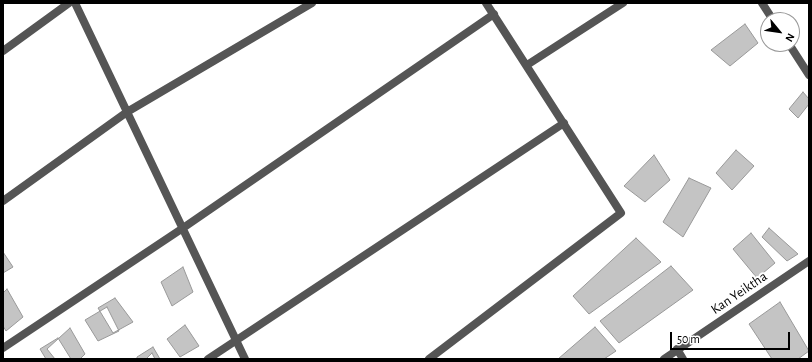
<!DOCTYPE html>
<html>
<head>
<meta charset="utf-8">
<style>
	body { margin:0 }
	#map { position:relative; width:812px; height:362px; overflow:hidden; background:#fff; font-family:"Alegreya Sans",sans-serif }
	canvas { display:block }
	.frame { position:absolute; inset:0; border:4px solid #000; pointer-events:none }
	.north { position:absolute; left:760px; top:12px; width:40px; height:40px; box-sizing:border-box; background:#fff; border:1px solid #999; border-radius:50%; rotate:119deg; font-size:11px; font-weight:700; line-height:16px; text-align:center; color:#000 }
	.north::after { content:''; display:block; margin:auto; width:14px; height:18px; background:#000; clip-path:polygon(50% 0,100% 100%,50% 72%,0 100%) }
	.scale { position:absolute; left:670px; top:332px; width:120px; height:18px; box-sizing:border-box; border:2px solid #000; border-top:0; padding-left:5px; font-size:12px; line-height:14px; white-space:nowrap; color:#000; -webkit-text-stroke:3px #fff; paint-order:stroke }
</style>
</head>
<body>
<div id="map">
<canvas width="812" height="362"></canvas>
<div class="frame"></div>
<div class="north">N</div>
<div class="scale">50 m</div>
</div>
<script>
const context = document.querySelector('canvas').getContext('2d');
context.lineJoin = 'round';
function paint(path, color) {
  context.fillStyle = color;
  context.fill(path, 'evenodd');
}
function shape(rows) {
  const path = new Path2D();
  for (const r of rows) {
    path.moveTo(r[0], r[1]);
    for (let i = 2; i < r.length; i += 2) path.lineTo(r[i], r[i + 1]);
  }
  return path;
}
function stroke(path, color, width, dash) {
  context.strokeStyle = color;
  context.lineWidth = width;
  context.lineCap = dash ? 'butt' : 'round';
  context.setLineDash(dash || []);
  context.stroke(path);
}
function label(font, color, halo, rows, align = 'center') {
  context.font = font + ' "Alegreya Sans",sans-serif';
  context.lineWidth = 4;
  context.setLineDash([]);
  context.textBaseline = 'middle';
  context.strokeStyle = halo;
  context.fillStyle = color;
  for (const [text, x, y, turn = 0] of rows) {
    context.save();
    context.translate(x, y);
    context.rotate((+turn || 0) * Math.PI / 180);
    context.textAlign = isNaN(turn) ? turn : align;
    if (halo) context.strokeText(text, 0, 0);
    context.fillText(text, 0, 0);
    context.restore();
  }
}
const building = shape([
	[745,24,758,43,730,66,711,50,745,24],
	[803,92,809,99,809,104,798,118,789,109,803,92],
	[736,150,754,166,732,190,716,173,736,150],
	[654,155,670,180,645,202,624,186,654,155],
	[689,178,711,188,683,237,663,222,689,178],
	[769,228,798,254,787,261,762,237,769,228],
	[751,233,775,263,757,278,733,249,751,233],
	[636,238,661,262,589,314,573,296,636,238],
	[3,252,13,267,3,273,3,252],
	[671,266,693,290,619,343,600,321,671,266],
	[183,267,193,292,172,306,161,282,183,267],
	[7,289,23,317,6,331,3,326,3,293,7,289],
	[115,298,133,322,113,333,98,308,115,298],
	[780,302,809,351,798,359,772,359,749,324,780,302],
	[107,307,119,331,98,341,85,320,107,307],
	[185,325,199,346,180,357,167,339,185,325],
	[595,327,616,351,604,359,558,359,595,327],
	[70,328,85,354,80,359,55,359,47,349,70,328],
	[58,338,71,359,46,359,40,349,58,338],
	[153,347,160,359,137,359,137,357,153,347],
	[152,353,155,359,146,359,152,353]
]);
paint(building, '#c4c4c4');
stroke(building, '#999', 1);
stroke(shape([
	[75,3,245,359],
	[762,3,773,20],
	[789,44,809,75],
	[3,51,69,3],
	[527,65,623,3],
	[3,201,127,112,312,3],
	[3,348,183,228,494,14],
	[677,349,683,359],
	[208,359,564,123],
	[429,359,621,213,486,3],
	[664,359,809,261]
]), '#555', 8);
label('14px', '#000', '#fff', [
	["Kan Yeiktha",739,293,-34]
]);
</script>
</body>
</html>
